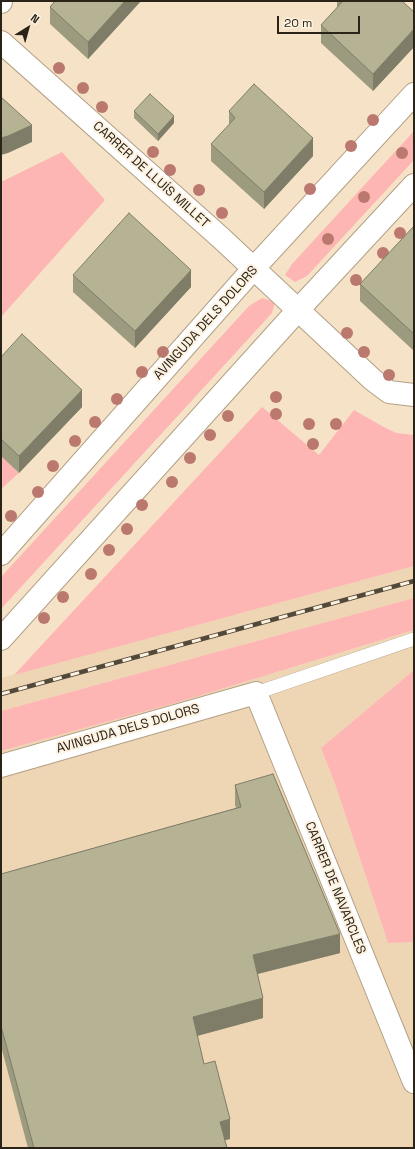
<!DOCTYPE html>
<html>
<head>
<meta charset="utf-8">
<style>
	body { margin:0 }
	#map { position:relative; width:415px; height:1149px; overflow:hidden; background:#f6e3c7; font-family:"Space Grotesk",sans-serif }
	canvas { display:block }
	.frame { position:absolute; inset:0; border:2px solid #2a2318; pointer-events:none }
	.north { position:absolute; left:8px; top:8px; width:40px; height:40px; -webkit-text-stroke:3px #fdf1e0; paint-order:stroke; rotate:37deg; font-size:11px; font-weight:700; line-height:16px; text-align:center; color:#2a2318 }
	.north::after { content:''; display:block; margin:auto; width:14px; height:18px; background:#2a2318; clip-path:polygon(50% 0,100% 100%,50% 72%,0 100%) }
	.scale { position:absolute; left:277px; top:16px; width:83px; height:18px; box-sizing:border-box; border:2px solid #2a2318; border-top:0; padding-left:5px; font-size:12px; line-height:14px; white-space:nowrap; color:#2a2318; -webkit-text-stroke:3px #fdf1e0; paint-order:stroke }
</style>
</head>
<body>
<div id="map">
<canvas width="415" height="1149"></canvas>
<div class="frame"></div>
<div class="north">N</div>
<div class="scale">20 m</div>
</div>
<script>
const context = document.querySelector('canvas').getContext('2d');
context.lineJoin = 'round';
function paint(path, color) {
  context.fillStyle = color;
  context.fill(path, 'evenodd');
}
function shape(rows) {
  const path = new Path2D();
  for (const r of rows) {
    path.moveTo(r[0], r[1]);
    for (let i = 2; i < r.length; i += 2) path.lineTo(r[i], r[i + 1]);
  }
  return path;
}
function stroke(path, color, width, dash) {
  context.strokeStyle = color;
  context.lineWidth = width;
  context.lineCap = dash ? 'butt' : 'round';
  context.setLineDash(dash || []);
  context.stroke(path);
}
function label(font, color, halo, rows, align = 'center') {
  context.font = font + ' "Space Grotesk",sans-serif';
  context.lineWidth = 4;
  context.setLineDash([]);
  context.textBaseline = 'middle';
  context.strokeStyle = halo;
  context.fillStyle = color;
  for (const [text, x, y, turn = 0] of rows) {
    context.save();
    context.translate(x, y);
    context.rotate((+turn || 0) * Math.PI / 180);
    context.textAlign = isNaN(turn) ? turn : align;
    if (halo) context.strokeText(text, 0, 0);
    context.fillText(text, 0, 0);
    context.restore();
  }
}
paint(shape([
	[414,566,414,598,1,711,1,678],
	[414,630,414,670,321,748,335,784,388,943,414,942,414,1148,1,1148,1,751,179,702]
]), '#eed6b5');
paint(shape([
	[414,131,414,160,307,276,295,282,285,275,292,264],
	[62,152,105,200,1,317,1,182],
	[262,298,275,302,272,313,1,609,1,577,249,306],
	[262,407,319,455,354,410,382,426,396,433,414,435,414,566,14,675],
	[1,456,19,473,1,489],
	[414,598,414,630,179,702,1,751,1,711],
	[414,670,414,942,388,943,335,784,321,748]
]), '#fdb6b3');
const service = shape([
	[256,693,414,639]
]);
const minor = shape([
	[1,2,1,1],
	[1,42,221,238,373,380,389,392,414,395],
	[1,766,256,693,414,1082]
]);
const tertiary = shape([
	[1,554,254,268,414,94],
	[1,639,298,310,414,185]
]);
stroke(service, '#b2a085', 14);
stroke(minor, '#b2a085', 24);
stroke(tertiary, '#b2a085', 24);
stroke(service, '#fff', 13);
stroke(minor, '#fff', 22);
stroke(tertiary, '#fff', 22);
const rail = shape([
	[1,694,414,581]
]);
stroke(rail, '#53493b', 4.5);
stroke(rail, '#fdf1e0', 3, [9]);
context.fillStyle = '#ba786f';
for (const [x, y] of [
	[59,68],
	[83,88],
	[102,107],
	[373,120],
	[351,146],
	[153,152],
	[402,153],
	[170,170],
	[310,189],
	[199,190],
	[364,197],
	[222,213],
	[400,233],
	[328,239],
	[383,253],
	[356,280],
	[347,333],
	[163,352],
	[364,352],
	[142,372],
	[389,375],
	[276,397],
	[117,399],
	[276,414],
	[228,416],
	[95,422],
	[309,424],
	[336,424],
	[210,435],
	[75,441],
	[313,444],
	[190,458],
	[53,466],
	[172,482],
	[38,492],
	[142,505],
	[11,516],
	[127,529],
	[109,550],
	[91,574],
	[63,597],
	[44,618]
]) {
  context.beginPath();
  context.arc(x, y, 6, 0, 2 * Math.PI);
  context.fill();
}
paint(shape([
	[55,1,141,1,88,59,50,24,50,7],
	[337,1,402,1,414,12,414,47,373,91,321,43,321,25,337,8],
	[134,111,174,123,158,141,134,118],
	[229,111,313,156,264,209,211,161,211,144,229,125],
	[414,226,414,351,360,301,360,284],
	[73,275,191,287,135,348,73,292],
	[1,357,82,407,19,473,1,456],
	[235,785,340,953,258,974,263,1018,197,1036,204,1064,230,1139,225,1140,227,1148,28,1148,1,1046,1,874,236,808,235,805]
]), '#9c9a7f');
paint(shape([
	[125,1,141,1,88,59,88,42],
	[414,29,414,47,373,91,373,74],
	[174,116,174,123,158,141,158,134],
	[32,125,32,142,8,153,1,155,1,138],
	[313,138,313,156,264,209,264,192],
	[191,270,191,287,135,348,135,331],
	[82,390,82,407,19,473,19,456],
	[340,934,340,953,253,975,253,955],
	[263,998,263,1018,193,1037,193,1017],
	[230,1119,230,1139,220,1141,220,1122]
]), '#7f7d68');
const building = shape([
	[55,1,125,1,88,42,50,7,55,1],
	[343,1,402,1,414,12,414,29,373,74,321,25,343,1],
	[254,84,313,138,264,192,211,144,235,118,229,111,254,84],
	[150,94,174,116,158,134,134,111,150,94],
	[1,97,32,125,8,136,1,138,1,97],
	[129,213,191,270,135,331,73,275,129,213],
	[414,226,414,334,360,284,414,226],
	[22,334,82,390,19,456,1,439,1,357,22,334],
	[273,774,340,934,253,955,263,998,193,1017,204,1064,215,1061,230,1119,220,1122,227,1148,34,1148,1,1026,1,874,241,807,235,785,273,774]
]);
paint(building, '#b5b394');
stroke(building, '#7f7d68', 1);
label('13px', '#2a2318', '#fdf1e0', [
	["CARRER DE LLUÍS MILLET",151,175,42],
	["AVINGUDA DELS DOLORS",206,323,-48],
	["AVINGUDA DELS DOLORS",128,729,-16],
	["CARRER DE NAVARCLES",335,888,68]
]);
</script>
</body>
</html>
